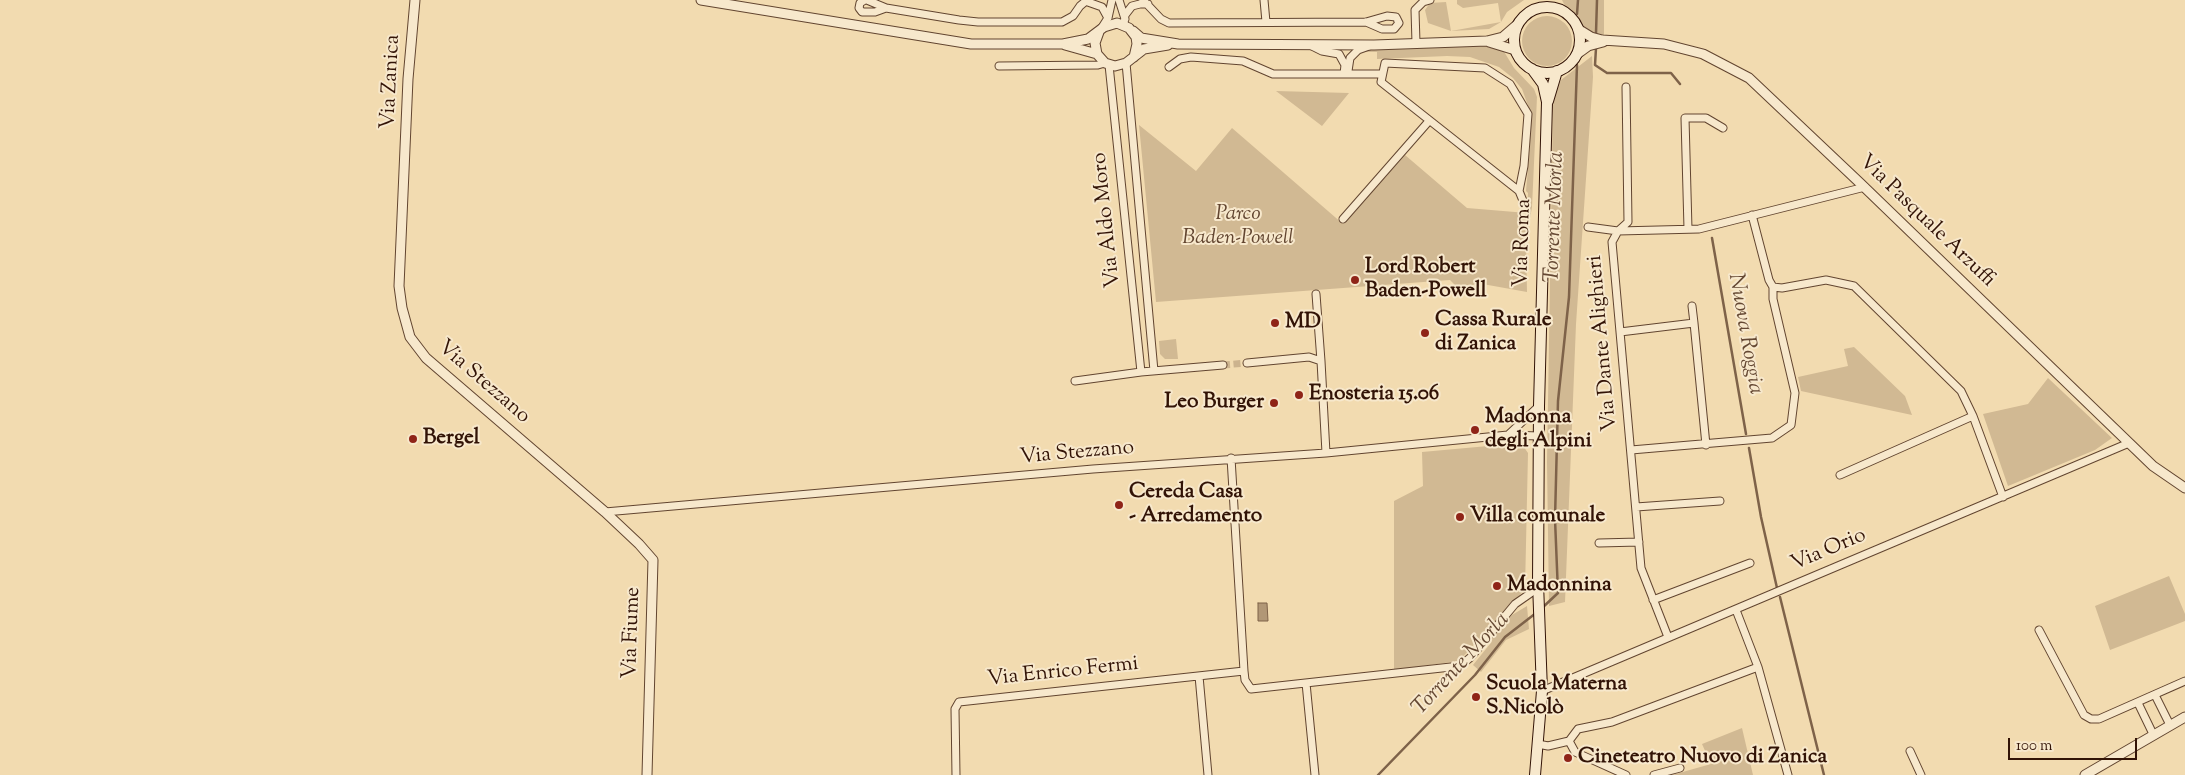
<!DOCTYPE html>
<html>
<head>
<meta charset="utf-8">
<style>
	body { margin:0 }
	#map { position:relative; width:2185px; height:775px; overflow:hidden; background:#f2dbb0; font-family:"Sorts Mill Goudy",serif }
	canvas { display:block }
	.scale { position:absolute; left:2008px; top:738px; width:129px; height:22px; box-sizing:border-box; border:2px solid #321306; border-top:0; padding-left:6px; font-size:15px; line-height:18px; white-space:nowrap; color:#321306; -webkit-text-stroke:4px #f7e8cc; paint-order:stroke }
</style>
</head>
<body>
<div id="map">
<canvas width="2185" height="775"></canvas>
<div class="scale">100 m</div>
</div>
<script>
const context = document.querySelector('canvas').getContext('2d');
context.lineJoin = 'round';
function paint(path, color) {
  context.fillStyle = color;
  context.fill(path, 'evenodd');
}
function shape(rows) {
  const path = new Path2D();
  for (const r of rows) {
    if (r.length === 3) {
      path.moveTo(r[0] + r[2], r[1]);
      path.arc(r[0], r[1], r[2], 0, 2 * Math.PI);
      continue;
    }
    path.moveTo(r[0], r[1]);
    for (let i = 2; i < r.length; i += 2) path.lineTo(r[i], r[i + 1]);
  }
  return path;
}
function stroke(path, color, width, dash) {
  context.strokeStyle = color;
  context.lineWidth = width;
  context.lineCap = dash ? 'butt' : 'round';
  context.setLineDash(dash || []);
  context.stroke(path);
}
function label(font, color, halo, rows, align = 'center') {
  context.font = font + ' "Sorts Mill Goudy",serif';
  context.lineWidth = 4;
  context.setLineDash([]);
  context.textBaseline = 'middle';
  context.strokeStyle = halo;
  context.fillStyle = color;
  for (const [text, x, y, turn = 0] of rows) {
    context.save();
    context.translate(x, y);
    context.rotate((+turn || 0) * Math.PI / 180);
    context.textAlign = isNaN(turn) ? turn : align;
    if (halo) context.strokeText(text, 0, 0);
    context.fillText(text, 0, 0);
    context.restore();
  }
}
paint(shape([
	[1457,0,1524,0,1507,12,1501,22,1489,29,1451,31,1428,23,1425,10,1430,3,1446,2,1451,31,1501,22,1498,3,1463,8,1457,4],
	[1562,0,1604,0,1604,36,1589,36,1568,12],
	[1547,41,25],
	[1486,44,1503,50,1514,68,1534,89,1537,97,1532,207,1526,242,1527,292,1477,283,1469,287,1455,285,1450,280,1156,302,1139,125,1196,171,1232,128,1343,224,1405,155,1467,208,1527,213,1528,193,1526,191,1530,146,1530,111,1522,89,1513,78,1499,67,1470,57,1447,56,1377,59,1377,52,1363,52,1376,47],
	[1592,56,1593,77,1576,324,1565,602,1549,606,1547,462,1553,99,1561,80],
	[1276,91,1349,93,1322,126],
	[1176,339,1178,359,1165,359,1160,354,1159,341],
	[1854,347,1905,396,1912,415,1801,391,1798,377,1848,366,1844,349],
	[2048,378,2112,438,2095,450,2008,486,1983,414,2028,404],
	[1521,443,1528,453,1525,589,1459,661,1394,670,1394,501,1423,486,1422,452],
	[2169,576,2185,614,2185,621,2110,650,2095,606],
	[1527,606,1529,629,1506,640,1481,672,1473,665,1490,644,1495,633,1512,615],
	[1742,728,1753,775,1672,775,1711,764,1702,744]
]), '#d1b993');
const water = shape([
	[1258,603,1267,603,1268,621,1258,621,1258,603]
]);
paint(water, '#b19776');
stroke(water, '#7e6249', 1);
stroke(shape([
	[1577,14,1578,0],
	[1596,33,1597,0],
	[1596,48,1595,65,1607,73,1671,73,1680,84],
	[1712,238,1746,434],
	[1749,448,1761,517,1777,588],
	[1780,597,1824,775],
	[1542,608,1558,593,1555,519,1558,401,1569,297,1577,65],
	[1378,775,1475,675,1505,637,1536,613]
]), '#7e6249', 2.5);
stroke(shape([
	[1223,365,1247,363]
]), '#ccb38e', 7, [7, 3.5]);
const minor = shape([
	[865,0,860,3,859,8,862,12,875,12,886,8],
	[867,0,886,8,959,20,978,22,1062,22,1073,16,1080,6,1087,0],
	[1119,0,1125,19],
	[1143,0,1161,19,1169,23,1366,22,1387,16,1396,17,1399,23,1394,29,1382,29,1366,22],
	[1264,0,1266,22],
	[1085,1,1102,7,1108,18],
	[1124,25,1125,15,1132,6,1140,4,1148,4],
	[1101,29,1108,18,1112,0],
	[1416,43,1415,10,1423,2,1430,0],
	[1310,45,1322,51,1339,54,1345,65,1344,74],
	[1126,63,1154,371],
	[1109,65,1141,372],
	[999,66,1098,65,1105,63],
	[1169,67,1180,59,1191,57,1243,61,1273,74,1381,74],
	[1348,71,1350,58,1358,50,1369,46],
	[1626,87,1628,222,1618,231,1612,242,1641,568,1668,637],
	[1519,191,1381,82,1385,63,1485,68,1510,84,1528,114,1524,166,1519,191,1526,208],
	[1343,219,1429,121],
	[1588,227,1618,231,1699,229,1865,187],
	[1688,229,1685,118,1706,118,1723,128],
	[1773,287,1782,288,1826,280,1854,286,1961,391,1973,416,2003,497],
	[1316,294,1321,361],
	[1692,306,1694,323],
	[1620,332,1694,323,1706,445],
	[1247,363,1309,357,1321,361,1326,453],
	[1075,381,1141,372,1223,365],
	[1508,435,1539,406],
	[1631,450,1772,438,1791,425,1795,393,1773,299,1773,287,1769,280,1752,215],
	[1231,458,1244,671,1245,680,1251,689,1460,666,1471,657,1515,604,1538,588],
	[1840,475,1973,416],
	[1636,507,1720,501],
	[605,512,1093,469,1326,453,1508,435,1539,436],
	[1599,543,1639,542],
	[1653,600,1750,563],
	[1736,610,1758,667,1788,775],
	[2039,630,2084,715,2091,719,2099,719,2185,681],
	[1199,676,1208,775],
	[1306,683,1315,775],
	[1542,691,2129,443],
	[2155,695,2170,725],
	[2138,703,2153,734],
	[1569,741,1575,752,1626,775],
	[1538,744,1548,746,1569,741,1578,729,1612,722,1758,667],
	[1910,751,1921,775],
	[956,775,955,709,959,702,1244,671],
	[1654,775,1680,768]
]);
const tertiary = shape([
	[415,0,408,79,399,286,402,308,410,337,426,358,605,512,639,544,653,560,647,775],
	[701,0,971,44,1063,44,1088,39,1104,27,1117,23,1129,28,1136,37,1137,44,1134,57],
	[1578,29,1591,37,1602,40,1664,44,1703,54,1749,78,1860,183,2153,466,2185,488],
	[1133,31,1141,38,1178,44,1374,45,1487,41,1503,37,1518,24],
	[1099,32,1095,43,1097,54,1105,63,1115,66,1126,63,1144,49,1168,45],
	[1489,42,1515,50],
	[1065,45,1097,54],
	[1577,54,1588,46,1603,42],
	[2085,775,2185,717]
]);
const secondary = shape([
	[1547,40,33],
	[1532,69,1543,84,1547,102,1539,406,1538,583,1542,691,1535,775],
	[1548,101,1557,71]
]);
stroke(minor, '#624530', 9);
stroke(tertiary, '#624530', 11);
stroke(secondary, '#321306', 12);
stroke(minor, '#f7e8cc', 7);
stroke(tertiary, '#f7e8cc', 9);
stroke(secondary, '#f7e8cc', 10);
for (const [x, y, r, color] of [
	[1355,280,5,"#8f2418"],
	[1275,323,5,"#8f2418"],
	[1425,333,5,"#8f2418"],
	[1299,395,5,"#8f2418"],
	[1274,403,5,"#8f2418"],
	[1475,430,5,"#8f2418"],
	[413,439,5,"#8f2418"],
	[1119,505,5,"#8f2418"],
	[1460,517,5,"#8f2418"],
	[1497,586,5,"#8f2418"],
	[1476,697,5,"#8f2418"],
	[1568,758,5,"#8f2418"]
]) {
  const dot = new Path2D();
  dot.arc(x, y, r, 0, 2 * Math.PI);
  context.fillStyle = color;
  context.fill(dot);
  stroke(dot, '#f7e8cc', 2);
}
label('21px', '#321306', '#f7e8cc', [
	["Via Zanica",392,82,-87],
	["Via Aldo Moro",1108,220,-96],
	["Via Pasquale Arzuffi",1926,222,44],
	["Via Roma",1524,243,-88],
	["Via Dante Alighieri",1604,343,-95],
	["Via Stezzano",483,383,41],
	["Via Stezzano",1077,454,-5],
	["Via Orio",1829,551,-23],
	["Via Fiume",633,633,-88],
	["Via Enrico Fermi",1063,673,-6]
]);
label('italic 21px', '#624530', '#f7e8cc', [
	["Parco",1238,215],
	["Baden-Powell",1238,239]
]);
label('bold 21px', '#321306', '#f7e8cc', [
	["Lord Robert",1365,268],
	["Baden-Powell",1365,292],
	["Cassa Rurale",1435,321],
	["di Zanica",1435,345],
	["MD",1285,323],
	["Enosteria 15.06",1309,395],
	["Leo Burger",1264,403,"right"],
	["Madonna",1485,418],
	["degli Alpini",1485,442],
	["Bergel",423,439],
	["Cereda Casa",1129,493],
	["- Arredamento",1129,517],
	["Villa comunale",1470,517],
	["Madonnina",1507,586],
	["Scuola Materna",1486,685],
	["S.Nicolò",1486,709],
	["Cineteatro Nuovo di Zanica",1578,758]
], 'left');
label('italic 22px', '#654833', '#f7e8cc', [
	["Torrente Morla",1556,217,-88],
	["Nuova Roggia",1744,334,80],
	["Torrente Morla",1462,665,-47]
]);
</script>
</body>
</html>
